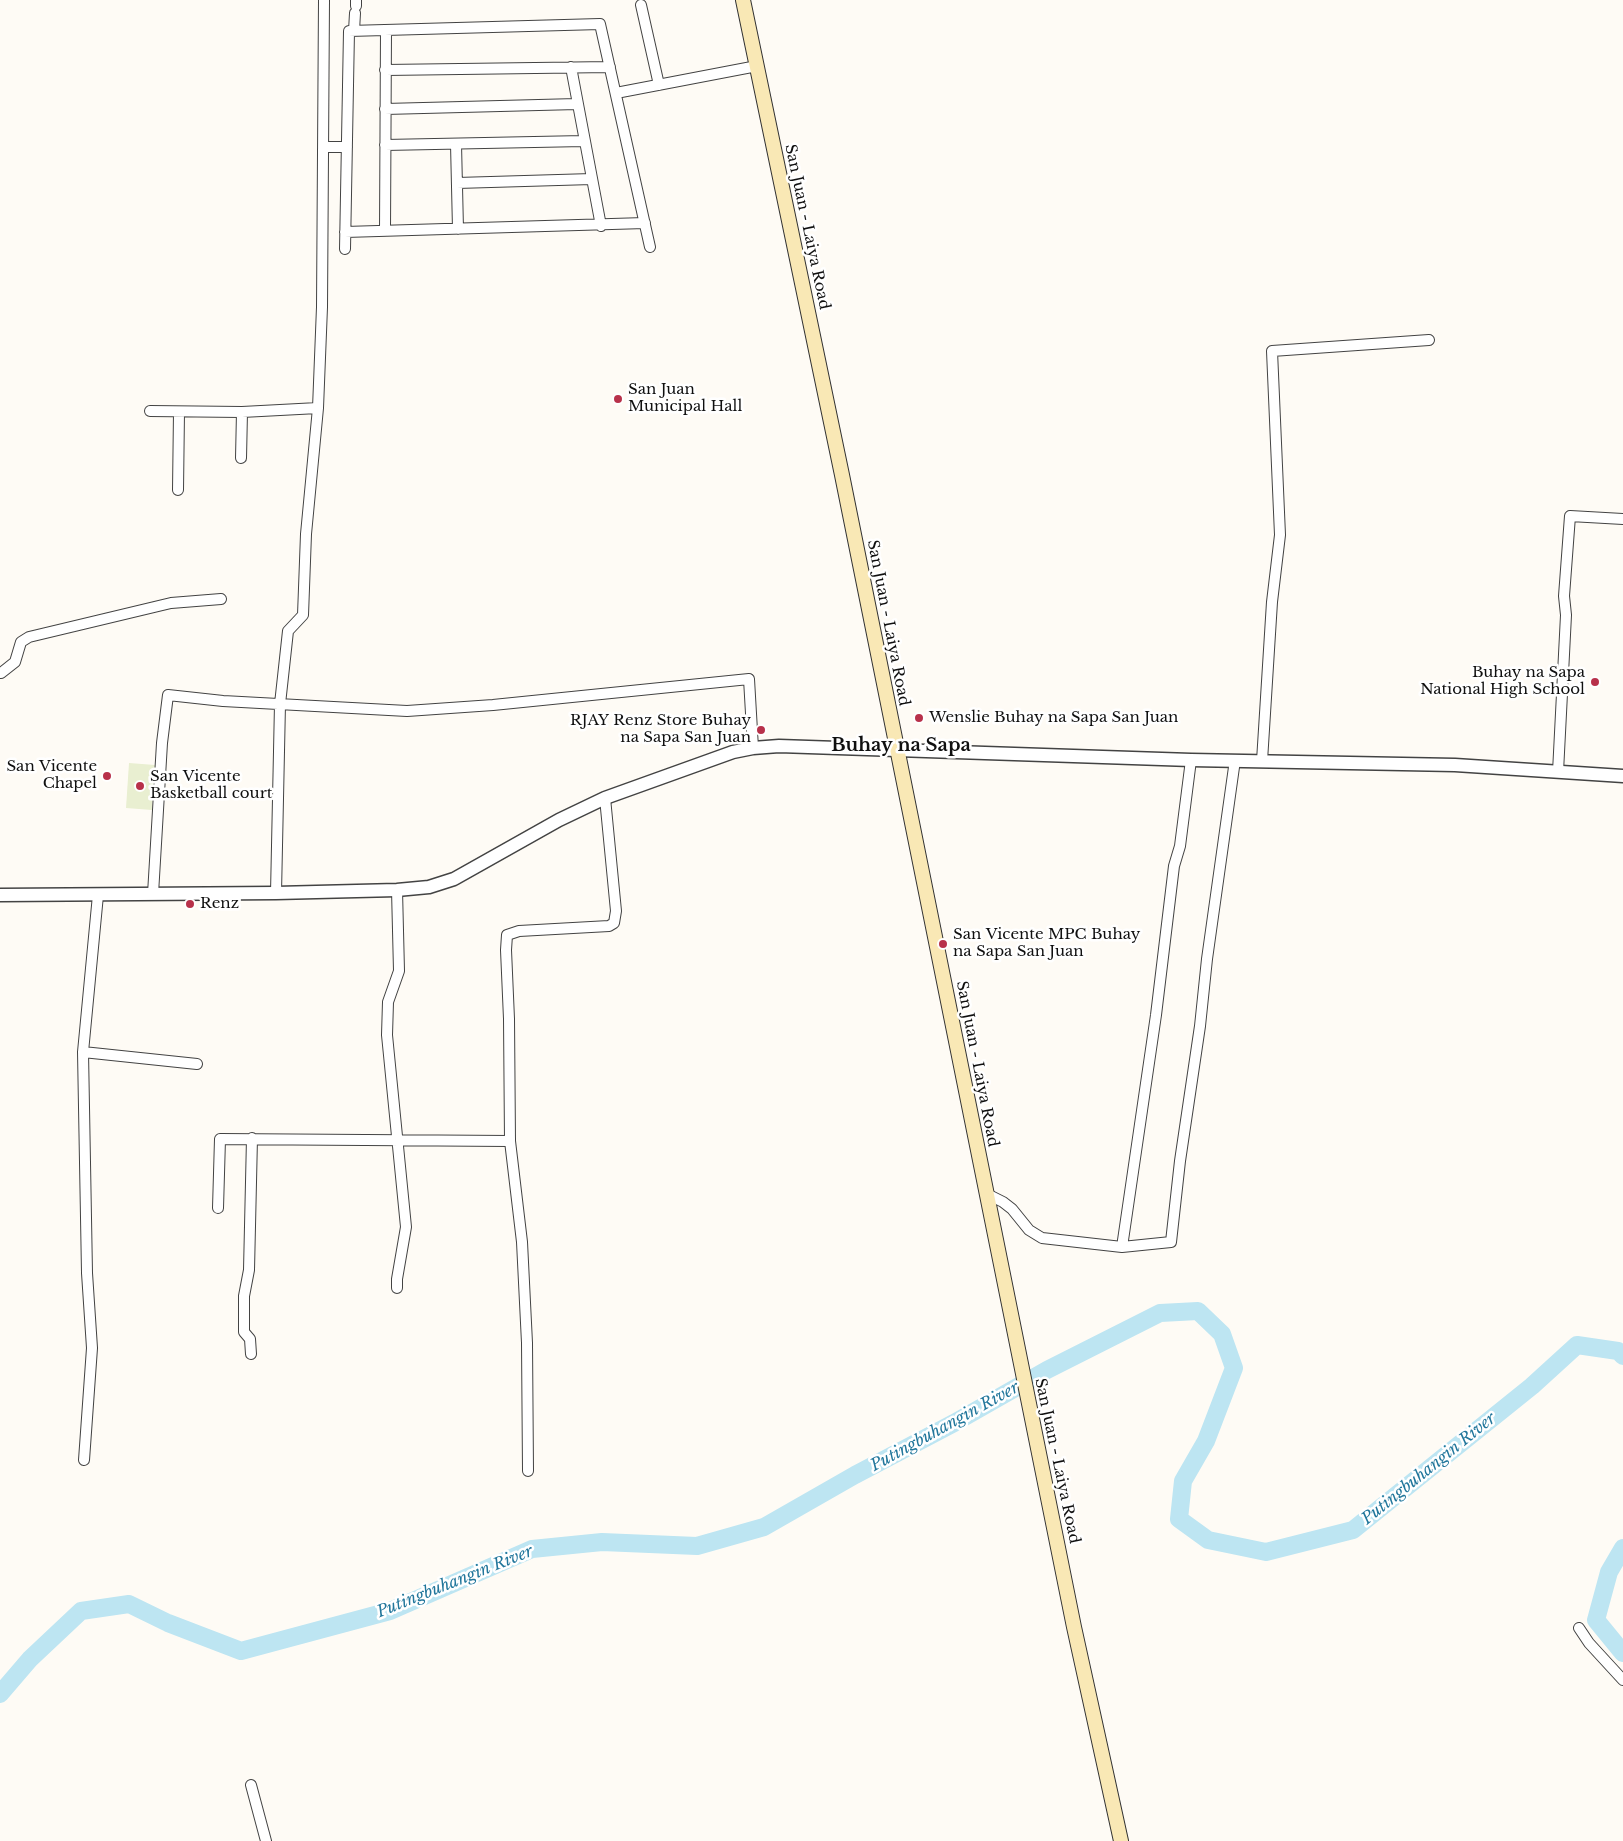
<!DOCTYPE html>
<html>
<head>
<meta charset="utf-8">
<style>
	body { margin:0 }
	canvas { display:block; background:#fefbf5 }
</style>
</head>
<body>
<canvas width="1623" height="1841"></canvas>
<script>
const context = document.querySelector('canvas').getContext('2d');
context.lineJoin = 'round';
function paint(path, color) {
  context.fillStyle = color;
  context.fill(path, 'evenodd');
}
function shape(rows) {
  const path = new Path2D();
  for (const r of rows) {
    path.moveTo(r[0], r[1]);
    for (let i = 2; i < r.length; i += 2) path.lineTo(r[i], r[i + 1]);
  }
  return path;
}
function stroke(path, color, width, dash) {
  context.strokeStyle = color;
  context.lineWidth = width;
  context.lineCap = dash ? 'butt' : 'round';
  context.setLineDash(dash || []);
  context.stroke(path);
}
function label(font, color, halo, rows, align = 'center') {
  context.font = font + ' "Libre Baskerville",serif';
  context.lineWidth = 5;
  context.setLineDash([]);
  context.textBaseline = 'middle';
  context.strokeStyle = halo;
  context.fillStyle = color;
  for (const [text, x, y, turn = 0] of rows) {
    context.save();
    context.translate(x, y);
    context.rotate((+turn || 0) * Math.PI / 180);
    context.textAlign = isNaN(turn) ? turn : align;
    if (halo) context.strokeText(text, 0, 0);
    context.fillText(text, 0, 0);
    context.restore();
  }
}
paint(shape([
	[129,763,155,765,152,810,126,808]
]), '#e9efd1');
stroke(shape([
	[1623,1548,1609,1572,1596,1620,1623,1653],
	[0,1694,30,1659,81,1611,129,1604,168,1623,241,1651,390,1611,532,1549,602,1542,697,1546,764,1527,855,1475,954,1423,1047,1370,1160,1313,1198,1311,1222,1334,1234,1368,1206,1441,1183,1481,1179,1519,1208,1540,1266,1552,1353,1530,1532,1386,1577,1345,1618,1351,1623,1356]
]), '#bde5f2', 18);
const minor = shape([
	[356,0,356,6],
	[641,5,659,85],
	[354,31,355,13],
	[571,67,601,226],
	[385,70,610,67],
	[616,93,757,66],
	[385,109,577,104],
	[456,144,458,229],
	[385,145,584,141],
	[327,147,347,147],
	[457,183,592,179],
	[385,231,386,30],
	[345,232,645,223],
	[345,249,349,31,600,24,650,247],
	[150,411,242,412,318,408],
	[241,458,242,412],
	[178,490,179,412],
	[1,673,15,662,21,642,29,637,171,603,221,599],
	[1262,761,1272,602,1280,535,1272,351,1429,340],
	[1558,772,1566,615,1564,596,1570,516,1623,519],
	[276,893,280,704,288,631,303,615,306,534,318,408,322,307,324,0],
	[153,894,162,743,168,695,223,701,407,711,493,705,749,679,753,748],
	[83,1052,197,1064],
	[987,1194,1003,1202,1012,1209,1029,1230,1042,1238,1122,1247,1171,1242,1180,1161,1200,1026,1207,959,1235,760],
	[218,1208,220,1139,510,1141],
	[1122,1247,1156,1015,1174,866,1180,846,1191,760],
	[397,1288,397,1279,406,1227,387,1035,388,1002,399,971,397,890],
	[251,1354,250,1339,244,1332,244,1296,249,1270,252,1138],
	[84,1460,92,1348,87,1273,83,1052,98,895],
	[528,1471,527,1343,522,1242,510,1141,509,1019,506,950,507,935,519,931,609,926,614,923,616,911,605,798],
	[1579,1628,1589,1643,1623,1680],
	[251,1785,266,1841]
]);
const tertiary = shape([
	[0,895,276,893,397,890,429,887,454,879,559,820,605,798,733,752,753,748,779,746,1191,760,1455,765,1623,776]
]);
const secondary = shape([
	[743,0,842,475,1074,1627,1121,1841]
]);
stroke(minor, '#434343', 12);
stroke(tertiary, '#434343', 15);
stroke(secondary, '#323232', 16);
stroke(minor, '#fff', 10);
stroke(tertiary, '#fff', 12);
stroke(secondary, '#f9e8b5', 14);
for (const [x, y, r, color] of [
	[618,399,5,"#b8314a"],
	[1595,682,5,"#b8314a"],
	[919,718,5,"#b8314a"],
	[761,730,5,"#b8314a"],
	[107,776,5,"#b8314a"],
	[140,786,5,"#b8314a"],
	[190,904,5,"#b8314a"],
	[943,944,5,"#b8314a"]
]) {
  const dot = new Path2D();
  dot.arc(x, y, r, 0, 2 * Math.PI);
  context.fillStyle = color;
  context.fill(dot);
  stroke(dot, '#fff', 2);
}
label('15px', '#101010', '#fff', [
	["San Juan - Laiya Road",807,227,78],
	["San Juan - Laiya Road",888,623,79],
	["San Juan - Laiya Road",977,1064,79],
	["San Juan - Laiya Road",1057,1461,78]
]);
label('15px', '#101010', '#fff', [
	["San Juan",628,390],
	["Municipal Hall",628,407],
	["Buhay na Sapa",1585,673,"right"],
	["National High School",1585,690,"right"],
	["Wenslie Buhay na Sapa San Juan",929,718],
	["RJAY Renz Store Buhay",751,721,"right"],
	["na Sapa San Juan",751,738,"right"],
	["San Vicente",97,767,"right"],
	["Chapel",97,784,"right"],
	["San Vicente",150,777],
	["Basketball court",150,794],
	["Renz",200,904],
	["San Vicente MPC Buhay",953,935],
	["na Sapa San Juan",953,952]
], 'left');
label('italic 16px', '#21769b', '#fff', [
	["Putingbuhangin River",945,1427,-29],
	["Putingbuhangin River",1429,1469,-39],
	["Putingbuhangin River",455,1582,-22]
]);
label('bold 18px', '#101010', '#fff', [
	["Buhay na Sapa",901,746]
]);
</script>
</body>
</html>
